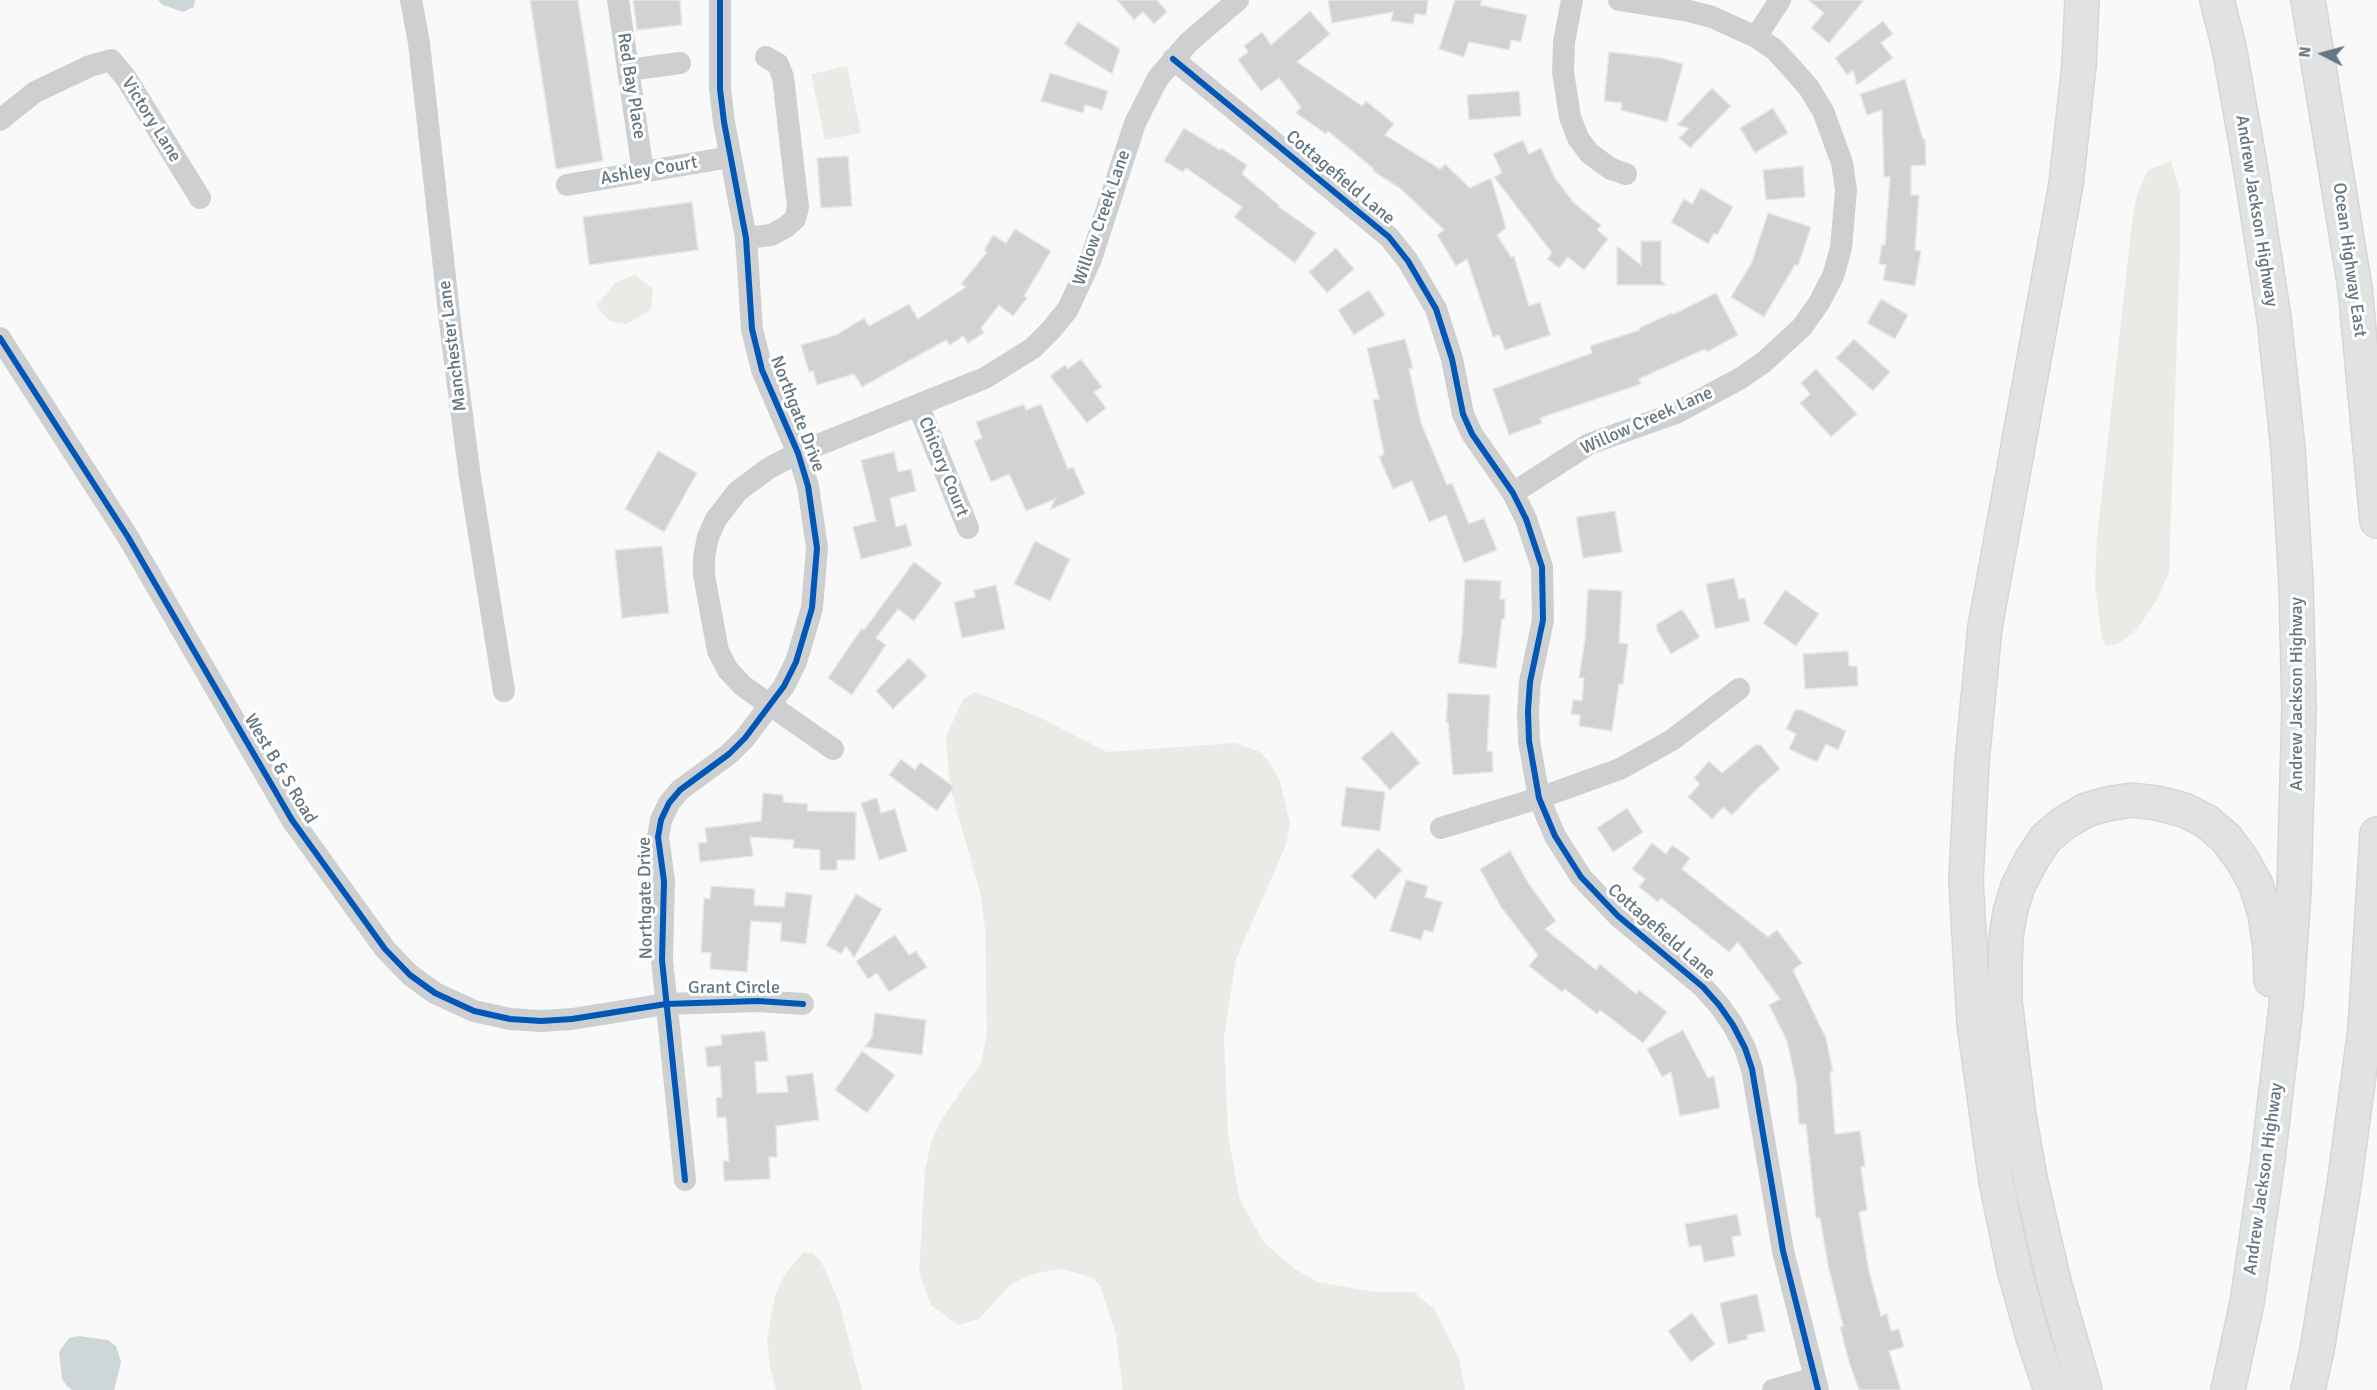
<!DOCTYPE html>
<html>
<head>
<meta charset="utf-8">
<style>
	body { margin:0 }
	#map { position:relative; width:2377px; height:1390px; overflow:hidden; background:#f9f9f9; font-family:Signika,sans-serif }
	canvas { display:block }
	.north { position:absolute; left:2293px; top:24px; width:60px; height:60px; -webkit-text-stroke:4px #fff; paint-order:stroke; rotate:276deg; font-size:16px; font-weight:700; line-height:24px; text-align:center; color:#657683 }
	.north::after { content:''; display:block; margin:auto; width:21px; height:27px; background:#657683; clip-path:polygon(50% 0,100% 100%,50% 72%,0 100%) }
</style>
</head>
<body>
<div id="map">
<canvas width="2377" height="1390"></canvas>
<div class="north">N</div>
</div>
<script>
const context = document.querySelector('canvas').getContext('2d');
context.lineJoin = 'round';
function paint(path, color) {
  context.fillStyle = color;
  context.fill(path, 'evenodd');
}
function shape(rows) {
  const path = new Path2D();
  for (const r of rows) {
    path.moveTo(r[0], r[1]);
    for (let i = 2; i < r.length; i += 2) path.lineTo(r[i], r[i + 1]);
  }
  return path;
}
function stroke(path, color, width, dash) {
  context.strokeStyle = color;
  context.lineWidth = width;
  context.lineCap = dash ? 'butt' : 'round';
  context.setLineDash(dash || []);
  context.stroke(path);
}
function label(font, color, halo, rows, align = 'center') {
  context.font = font + ' Signika,sans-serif';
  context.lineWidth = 6;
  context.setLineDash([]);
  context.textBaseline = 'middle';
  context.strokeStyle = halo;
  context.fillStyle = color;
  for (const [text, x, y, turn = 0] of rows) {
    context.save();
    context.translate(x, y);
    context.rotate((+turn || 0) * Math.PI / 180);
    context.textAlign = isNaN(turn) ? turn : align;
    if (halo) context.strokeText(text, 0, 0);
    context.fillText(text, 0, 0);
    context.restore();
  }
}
paint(shape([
	[847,66,861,133,825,140,811,74],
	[2171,161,2180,191,2180,251,2169,572,2157,600,2137,629,2118,644,2106,646,2102,639,2095,585,2097,537,2132,222,2137,195,2148,170],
	[635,275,653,288,651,310,627,324,610,321,596,306,616,282],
	[975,692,1035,715,1107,752,1235,743,1258,751,1269,761,1279,779,1290,823,1286,845,1236,959,1224,1037,1228,1135,1240,1200,1265,1244,1295,1269,1317,1282,1375,1292,1414,1292,1435,1310,1459,1359,1465,1390,1123,1390,1116,1335,1100,1285,1091,1277,1062,1269,1036,1273,1011,1284,979,1319,958,1325,931,1305,919,1273,925,1170,931,1143,941,1120,981,1063,987,1032,985,927,980,892,950,787,946,737,963,699],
	[804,1252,813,1253,822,1263,839,1302,862,1390,776,1390,770,1367,767,1339,775,1296,785,1274]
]), '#e8ebe6');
paint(shape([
	[158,0,195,0,194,7,183,12,163,5],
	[79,1336,108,1340,116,1346,121,1362,114,1390,72,1390,67,1386,62,1379,59,1352,69,1338]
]), '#ced6d9');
const building = shape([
	[530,0,578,0,603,161,556,169,530,0],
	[633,0,680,0,682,25,637,30,633,0],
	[1117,0,1157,0,1167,12,1154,24,1143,12,1134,20,1117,0],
	[1328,0,1428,0,1426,15,1415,14,1413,24,1391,21,1393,12,1332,23,1328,0],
	[1455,0,1482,0,1480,5,1527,15,1521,42,1511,40,1509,50,1469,42,1464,57,1439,49,1455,0],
	[1808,0,1864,0,1829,43,1811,28,1824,13,1808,0],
	[1310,11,1330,34,1297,62,1362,106,1366,101,1394,124,1385,135,1440,169,1445,164,1470,188,1491,178,1506,228,1497,235,1511,257,1514,256,1529,306,1540,302,1550,335,1505,350,1499,335,1493,337,1467,259,1456,266,1437,235,1444,230,1401,189,1373,171,1374,169,1328,131,1326,134,1296,113,1301,107,1279,78,1261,91,1238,60,1248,52,1244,46,1262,32,1271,45,1310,11],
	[1883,21,1893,34,1881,43,1893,58,1857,85,1853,70,1847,75,1835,58,1883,21],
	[1078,22,1120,49,1112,74,1064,44,1078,22],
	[1609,52,1661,58,1683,64,1667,122,1621,110,1622,103,1604,101,1609,52],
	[1050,73,1108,91,1102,110,1085,105,1083,113,1041,101,1050,73],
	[1905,79,1923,139,1925,139,1926,165,1911,166,1911,195,1919,195,1915,250,1921,251,1915,286,1883,280,1886,265,1879,264,1882,244,1885,245,1890,177,1884,177,1882,110,1867,115,1860,94,1905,79],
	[1712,88,1731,106,1690,148,1679,138,1689,128,1677,125,1712,88],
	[1519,91,1521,116,1469,120,1467,95,1519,91],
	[1773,108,1788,133,1755,153,1740,128,1773,108],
	[1184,128,1220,150,1221,148,1247,165,1242,174,1280,206,1279,207,1316,233,1295,263,1234,217,1242,207,1186,168,1183,172,1164,161,1184,128],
	[1523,140,1529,154,1541,148,1555,178,1574,203,1601,225,1597,230,1608,239,1584,270,1568,257,1559,268,1547,259,1552,253,1494,177,1502,173,1493,154,1523,140],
	[848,156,852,206,821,208,817,158,848,156],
	[1803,166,1805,197,1766,200,1763,170,1803,166],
	[1701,188,1733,207,1717,235,1714,233,1708,244,1671,222,1684,199,1692,204,1701,188],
	[692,202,698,250,589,265,583,217,692,202],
	[1768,213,1811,227,1798,266,1795,265,1764,317,1731,297,1752,262,1768,213],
	[1015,229,1051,251,1024,296,1027,298,1013,316,999,305,981,328,984,333,968,343,963,336,950,345,946,340,862,387,854,374,817,385,813,371,809,372,801,345,836,335,864,318,869,326,909,304,918,319,966,287,961,284,987,252,984,250,993,235,1006,243,1015,229],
	[1641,241,1661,241,1661,281,1667,285,1617,285,1617,246,1641,265,1641,241],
	[1336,248,1354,269,1327,293,1309,272,1336,248],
	[1369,290,1385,315,1354,335,1338,310,1369,290],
	[1716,293,1738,335,1707,352,1705,349,1639,379,1641,384,1540,418,1542,423,1509,435,1493,389,1592,353,1590,346,1640,330,1639,328,1672,313,1672,315,1716,293],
	[1881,299,1908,315,1895,339,1867,323,1881,299],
	[1405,339,1413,368,1409,369,1421,423,1447,485,1452,483,1469,524,1484,518,1497,550,1464,563,1446,515,1429,522,1412,481,1393,489,1379,457,1384,454,1373,400,1379,399,1367,348,1405,339],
	[1854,339,1890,372,1873,391,1836,358,1854,339],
	[1081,359,1102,387,1094,392,1106,408,1087,423,1050,376,1065,365,1068,369,1081,359],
	[1816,369,1857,414,1831,437,1800,403,1810,394,1801,383,1816,369],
	[1024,404,1026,410,1041,404,1068,469,1073,467,1085,494,1050,510,1055,499,1026,511,1009,474,991,482,974,441,982,438,976,422,1024,404],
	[658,451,697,473,664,532,625,509,658,451],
	[894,452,898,472,911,469,916,491,890,498,896,527,906,524,912,546,861,559,853,527,876,521,861,460,894,452],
	[1615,511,1622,552,1583,558,1576,517,1615,511],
	[1035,541,1070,559,1050,601,1014,584,1035,541],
	[662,546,669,613,622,618,615,550,662,546],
	[914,562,942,583,914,621,898,609,876,638,886,645,852,695,828,678,862,628,864,630,914,562],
	[1734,578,1739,599,1745,598,1750,621,1715,629,1706,584,1734,578],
	[1465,579,1501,581,1500,599,1505,599,1505,619,1502,619,1496,668,1458,663,1462,635,1465,579],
	[996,585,1005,629,962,638,954,602,975,597,974,590,996,585],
	[1588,589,1622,591,1619,643,1628,644,1623,684,1619,684,1612,731,1579,726,1580,715,1571,714,1573,700,1582,701,1584,678,1579,678,1585,639,1588,589],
	[1785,590,1819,614,1796,646,1763,623,1785,590],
	[1682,609,1700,637,1671,654,1657,630,1657,624,1682,609],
	[1848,651,1849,666,1857,666,1858,686,1805,689,1803,654,1848,651],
	[909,658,927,676,893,709,876,691,909,658],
	[1448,693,1490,695,1487,752,1492,751,1493,772,1453,775,1448,722,1446,722,1448,693],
	[1795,710,1801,710,1846,731,1838,750,1826,744,1817,762,1789,749,1796,734,1786,729,1795,710],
	[1392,731,1420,763,1390,790,1361,758,1392,731],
	[1755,745,1761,745,1780,769,1759,787,1732,815,1723,807,1712,819,1688,797,1700,784,1694,778,1709,761,1722,773,1755,745],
	[901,759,915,770,920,762,954,787,937,811,889,775,901,759],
	[1346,787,1385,792,1380,831,1341,826,1346,787],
	[763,793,783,795,783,802,808,804,807,811,856,812,855,860,837,860,837,870,820,870,820,850,793,848,794,840,750,837,753,856,700,862,698,843,707,842,705,828,761,821,763,793],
	[877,798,881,813,895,809,907,851,879,860,861,803,877,798],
	[1627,808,1643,832,1613,852,1597,828,1627,808],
	[1652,843,1666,854,1672,845,1690,858,1682,869,1768,937,1777,930,1802,963,1793,970,1826,1038,1833,1072,1830,1072,1835,1134,1860,1131,1865,1166,1861,1167,1867,1210,1859,1212,1869,1271,1881,1316,1887,1314,1891,1331,1899,1329,1904,1347,1889,1351,1901,1390,1859,1390,1849,1362,1840,1327,1843,1326,1828,1265,1820,1218,1816,1218,1806,1124,1799,1124,1796,1082,1787,1041,1769,1005,1780,999,1738,942,1729,952,1661,898,1658,902,1639,887,1645,879,1632,869,1652,843],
	[1378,848,1402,870,1375,899,1351,876,1378,848],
	[1510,851,1529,884,1556,921,1545,929,1596,970,1600,964,1636,994,1639,990,1667,1012,1643,1043,1600,1010,1597,1014,1565,989,1562,992,1529,966,1538,955,1501,907,1480,869,1510,851],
	[1406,880,1428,886,1425,897,1442,902,1433,932,1424,930,1421,940,1390,931,1406,880],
	[711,886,755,889,754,905,784,907,786,892,812,895,806,944,780,941,782,923,751,921,747,972,710,969,711,953,701,952,704,898,710,899,711,886],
	[856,894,882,909,854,958,846,946,841,954,826,945,856,894],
	[895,935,909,955,916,951,927,967,889,992,877,973,868,979,856,961,895,935],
	[875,1013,926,1020,922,1055,865,1047,872,1037,875,1013],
	[1683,1030,1708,1078,1714,1076,1720,1108,1680,1116,1671,1072,1662,1077,1647,1049,1683,1030],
	[765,1031,768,1061,755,1062,757,1093,788,1092,786,1076,813,1073,819,1120,776,1126,777,1157,769,1157,770,1179,724,1181,723,1161,729,1161,726,1117,717,1118,716,1098,722,1097,720,1066,707,1067,705,1047,722,1045,721,1035,765,1031],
	[862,1051,895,1075,867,1113,835,1090,862,1051],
	[1737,1214,1741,1235,1732,1237,1735,1256,1704,1262,1701,1245,1689,1247,1685,1224,1737,1214],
	[1757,1294,1765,1331,1747,1335,1748,1339,1728,1344,1720,1303,1757,1294],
	[1692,1313,1715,1344,1691,1362,1668,1331,1692,1313]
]);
paint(building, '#d0d2d3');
stroke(building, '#e8e8e8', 1.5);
const highway = shape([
	[2217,0,2229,47,2251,171,2274,318,2288,449,2296,583,2299,709,2294,891,2286,1006,2268,1159,2247,1303,2228,1390],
	[2308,0,2355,288,2377,521],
	[2051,1390,2033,1337,2014,1269,1996,1181,1974,1023,1966,880,1972,762,1985,627,2066,184,2079,65,2082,0],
	[2085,1390,2055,1286,2030,1178,2019,1116,2005,1001,2005,968,2006,937,2010,912,2018,886,2032,859,2046,838,2064,823,2086,810,2107,804,2132,800,2157,803,2184,810,2206,821,2226,838,2243,861,2256,885,2265,914,2270,948,2271,980],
	[2308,1390,2317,1350,2344,1185,2365,1030,2377,834]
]);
stroke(highway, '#d5d6d6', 36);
stroke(shape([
	[411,0,419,43,451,331,470,477,504,691],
	[618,0,643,172],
	[1572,0,1564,42,1563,72,1570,117,1578,138,1589,153,1611,169,1626,174],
	[1756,37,1780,0],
	[1173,59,1389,237,1408,261,1436,309,1452,359,1463,414,1472,434,1513,493,1526,519,1542,567,1543,620,1530,682,1528,711,1529,741,1539,798,1555,836,1581,877,1618,916,1703,987,1719,1005,1733,1025,1745,1048,1752,1069,1783,1251,1818,1390],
	[628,70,680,63],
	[0,120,35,92,90,66,111,60,126,78,200,198],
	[567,185,730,157],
	[746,238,771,235,786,227,795,219,798,207,783,77,778,64,766,57],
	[0,338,128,537,292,820,385,949,410,975,435,993,474,1011,510,1019,541,1021,572,1019,666,1004,758,1001,803,1004],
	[918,405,968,528],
	[1513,493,1589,444,1676,413,1741,378,1764,362,1802,327,1819,303,1833,276,1841,248,1846,190,1842,163,1823,111,1809,88,1788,64,1774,49,1756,37,1712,17,1689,11,1619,0],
	[833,749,743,686,728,670,718,651,704,575,704,557,708,537,716,519,738,491,769,468,798,453,985,378,1033,348,1051,330,1068,309,1091,259,1135,123,1158,78,1189,42,1238,0],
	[1441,828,1539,798,1620,769,1672,740,1739,689],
	[685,1180,662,960,664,881,658,837,661,820,669,803,680,790,729,754,745,738,784,686,796,662,812,608,817,548,808,486,798,453,762,370,752,329,746,238,724,122,720,89,720,0],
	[1773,1390,1814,1378]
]), '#cecfd0', 22);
stroke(highway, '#e1e2e2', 33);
stroke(shape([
	[1173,59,1389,237,1408,261,1436,309,1452,359,1463,414,1472,434,1513,493,1526,519,1542,567,1543,620,1530,682,1528,711,1529,741,1539,798,1555,836,1581,877,1618,916,1703,987,1719,1005,1733,1025,1745,1048,1752,1069,1783,1251,1818,1390],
	[0,338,128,537,292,820,385,949,410,975,435,993,474,1011,510,1019,541,1021,572,1019,666,1004,758,1001,803,1004],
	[685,1180,662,960,664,881,658,837,661,820,669,803,680,790,729,754,745,738,784,686,796,662,812,608,817,548,808,486,798,453,762,370,752,329,746,238,724,122,720,89,720,0]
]), '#0057b8', 6);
label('18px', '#657683', '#fff', [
	["Red Bay Place",631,86,81],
	["Victory Lane",151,120,58],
	["Ashley Court",649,171,-10],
	["Cottagefield Lane",1340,178,40],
	["Andrew Jackson Highway",2256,211,81],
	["Willow Creek Lane",1102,218,-71],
	["Ocean Highway East",2349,260,82],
	["Manchester Lane",453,346,-97],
	["Northgate Drive",797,414,69],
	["Willow Creek Lane",1647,421,-24],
	["Chicory Court",943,467,68],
	["Andrew Jackson Highway",2297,694,-90],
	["West B & S Road",280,769,59],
	["Northgate Drive",646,898,-91],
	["Cottagefield Lane",1661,932,41],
	["Grant Circle",734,988],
	["Andrew Jackson Highway",2264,1179,-82]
]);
</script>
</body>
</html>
